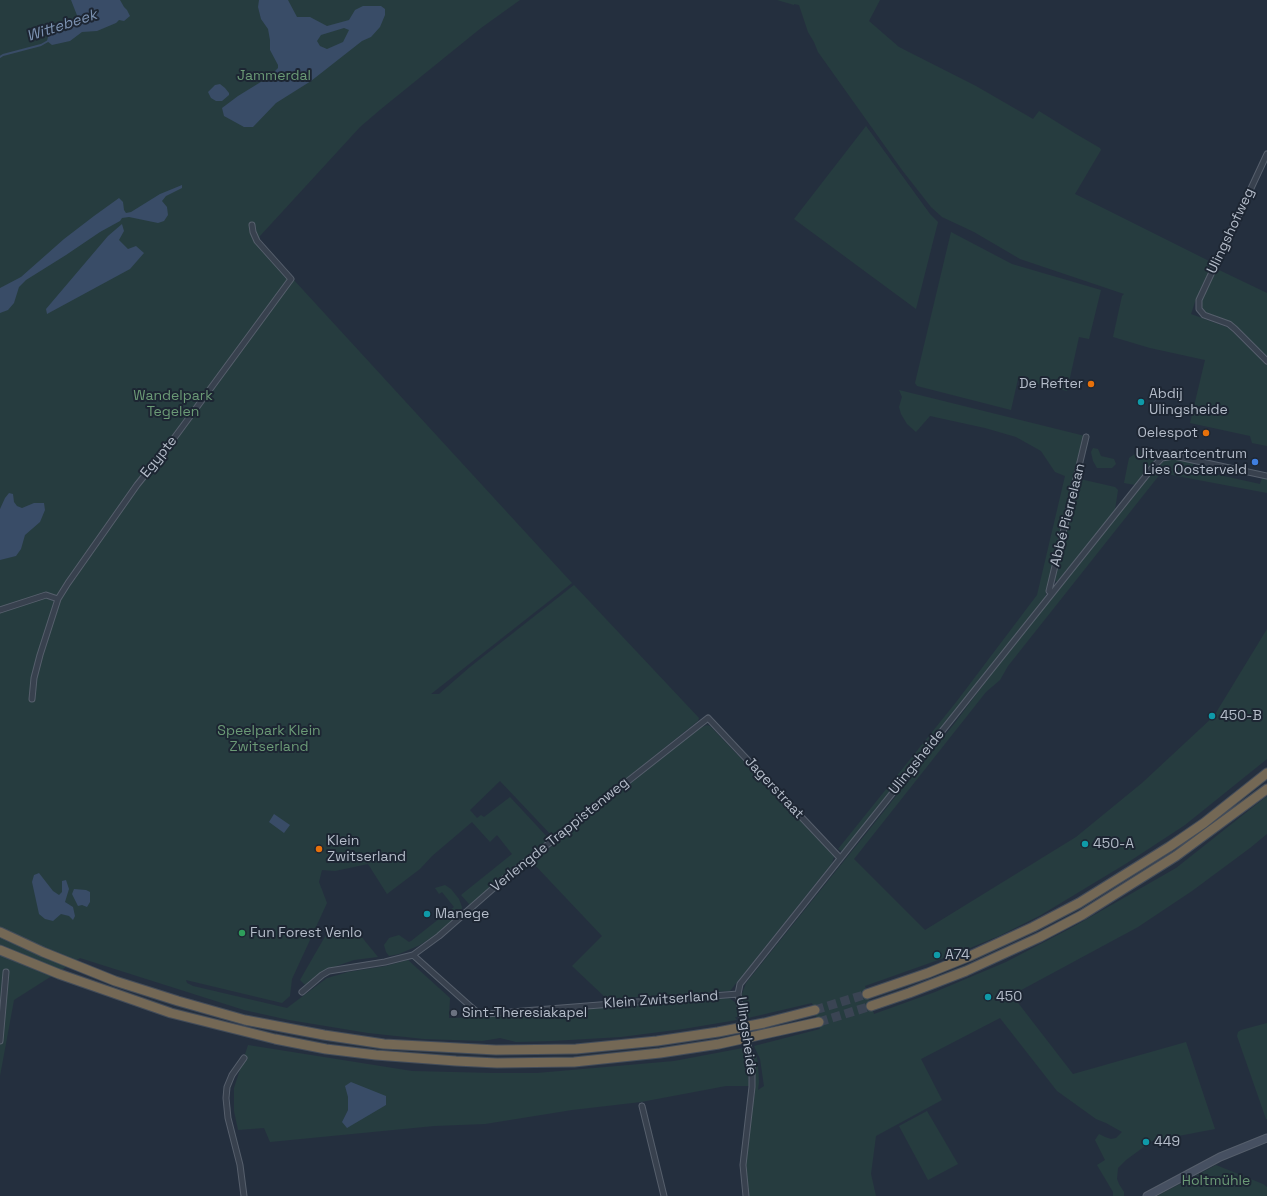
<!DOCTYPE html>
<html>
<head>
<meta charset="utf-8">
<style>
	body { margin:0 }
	canvas { display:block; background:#242f3e }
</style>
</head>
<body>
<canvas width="1267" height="1196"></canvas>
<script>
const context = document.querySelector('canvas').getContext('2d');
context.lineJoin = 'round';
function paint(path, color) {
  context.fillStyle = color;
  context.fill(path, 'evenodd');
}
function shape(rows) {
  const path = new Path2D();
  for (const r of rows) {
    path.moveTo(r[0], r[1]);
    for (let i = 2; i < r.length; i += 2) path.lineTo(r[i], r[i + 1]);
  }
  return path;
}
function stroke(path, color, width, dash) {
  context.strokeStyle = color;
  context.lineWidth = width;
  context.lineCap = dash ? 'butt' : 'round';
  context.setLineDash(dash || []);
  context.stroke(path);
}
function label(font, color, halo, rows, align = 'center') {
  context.font = font + ' "Space Grotesk",sans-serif';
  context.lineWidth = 4;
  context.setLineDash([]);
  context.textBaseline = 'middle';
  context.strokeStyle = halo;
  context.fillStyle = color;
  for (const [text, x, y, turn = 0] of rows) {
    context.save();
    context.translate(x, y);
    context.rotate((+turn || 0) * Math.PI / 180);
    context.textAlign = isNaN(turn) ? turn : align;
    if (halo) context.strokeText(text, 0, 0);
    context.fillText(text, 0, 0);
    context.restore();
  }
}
paint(shape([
	[0,0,520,0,481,28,381,109,360,127,260,236,259,242,572,583,431,694,439,694,470,667,574,585,699,718,698,721,553,837,500,781,470,810,477,818,481,815,484,817,510,797,550,840,470,905,461,895,512,854,497,835,490,842,472,822,432,856,420,869,387,894,368,864,335,871,322,870,319,882,327,903,292,979,290,996,282,1003,186,980,187,983,193,986,287,1008,327,978,348,972,386,966,408,960,450,998,449,1018,488,1017,729,998,736,1003,739,1017,735,1017,737,1020,683,1029,621,1037,552,1041,516,1042,500,1038,482,1041,424,1039,368,1033,289,1020,244,1010,80,958,14,1000,0,1076],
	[777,0,880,0,869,21,899,47,976,86,1033,119,1039,111,1076,134,1100,148,1101,150,1075,194,1213,263,1195,302,1191,314,1229,328,1267,365,1267,446,1252,443,1250,436,1190,423,1205,360,1150,348,1113,337,1122,296,1124,294,1020,259,974,232,942,217,931,207,902,170,818,52,814,42,808,32,799,5,794,4,794,5],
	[866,126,930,214,938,222,916,309,794,219],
	[951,232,1012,264,1101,290,1089,339,1079,337,1067,391,1018,379,1011,410,917,386,915,383],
	[1217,269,1267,293,1267,357,1229,322,1205,312,1202,307,1202,300],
	[899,390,1085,436,1045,598,843,852,838,849,957,701,1037,595,1065,476,1055,472,1041,451,1016,437,985,428,930,416,916,432,907,424,901,414,899,407,902,397],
	[1093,448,1098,449,1101,456,1114,459,1116,464,1112,468,1097,468,1093,461,1091,452],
	[1140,450,1149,453,1154,461,1135,485,1124,483,1129,458],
	[1168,459,1174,459,1194,463,1192,469,1260,484,1262,478,1267,479,1267,493,1161,473,1008,666,1000,680,986,692,854,859,925,930,1076,837,1142,783,1214,716,1267,629,1267,759,1185,825,1127,863,1041,915,999,936,958,953,865,986,874,1014,935,992,1006,962,1073,927,1176,868,1267,796,1267,834,1250,848,1192,891,1138,927,1012,995,1073,1074,1186,1042,1215,1129,1152,1141,1126,1160,1118,1168,1117,1179,1119,1184,1124,1192,1124,1196,1113,1196,1113,1192,1097,1165,1105,1160,1095,1140,1099,1134,1105,1137,1111,1139,1116,1138,1122,1132,1106,1123,1096,1119,1057,1091,1000,1018,921,1059,942,1100,876,1136,871,1174,876,1196,749,1196,746,1165,753,1102,755,1093,755,1070,753,1053,756,1053,758,1064,759,1082,758,1090,764,1086,760,1059,754,1046,820,1029,812,1003,748,1018,748,1015,745,1015,742,994,746,983,954,724,990,676,1119,513,1155,469,1163,462],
	[1080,479,1115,487,1118,490,1115,510,1057,582,1054,580],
	[707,725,710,726,831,853,834,857,832,863,730,991,607,999,572,966,602,936,532,862,700,728],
	[445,885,451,889,459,899,462,907,461,914,438,933,420,945,399,954,389,956,386,952,384,945,389,938,399,935,409,942,411,941,454,907,442,892,439,894,435,888],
	[335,929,347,933,360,935,378,957,354,960,325,970,305,985,300,980,327,933],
	[1267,1023,1267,1119,1266,1119,1237,1036,1238,1032,1241,1030],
	[248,1045,412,1071,493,1073,537,1073,674,1061,743,1048,742,1050,746,1050,749,1086,726,1086,641,1102,572,1110,485,1124,434,1126,270,1142,264,1128,238,1130,234,1111,234,1088],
	[348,1097,386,1105,342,1122,348,1110],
	[927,1111,958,1164,928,1180,899,1126],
	[1216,1165,1263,1184,1267,1187,1267,1196,1157,1196]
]), '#263c3f');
paint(shape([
	[71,0,120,0,124,7,127,10,130,16,124,21,119,20,116,23,97,31,82,32,70,41,52,45,47,41,49,33,74,18,76,24,80,23],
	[259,0,288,0,297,17,310,17,327,26,349,20,355,10,363,6,381,6,385,9,385,15,380,27,371,37,362,41,311,81,276,103,253,127,244,127,224,116,222,108,238,96,264,80,273,73,278,68,278,65,270,50,270,40,268,29,261,19,258,7],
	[344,28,349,30,343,42,327,49,320,46,317,41,321,35],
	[220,84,225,88,229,93,229,95,222,101,216,101,211,98,208,92,215,85],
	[182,185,182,188,166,196,162,201,167,207,168,215,164,221,158,223,129,217,122,218,120,221,100,232,66,255,26,280,19,287,14,303,8,310,0,313,0,288,21,277,64,239,94,216,119,198,123,202,124,210,126,213,131,212,160,194],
	[122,224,124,231,119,240,128,249,136,246,144,253,130,269,47,314,46,309,108,236],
	[9,493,13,494,14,502,17,506,22,508,34,503,44,503,45,510,40,522,25,535,21,549,16,556,0,560,0,509,5,498],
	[274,814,290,825,284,833,269,822],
	[39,873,53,891,59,895,62,892,62,881,66,880,69,889,65,902,73,907,75,916,73,920,69,916,61,914,53,921,45,919,39,914,32,882,34,875],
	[74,889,86,890,90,892,90,902,87,907,82,905,78,906,72,894],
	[351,1082,386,1096,386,1105,347,1128,342,1122,348,1110,348,1097,345,1086]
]), '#394c67');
stroke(shape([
	[0,57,3,55,41,45,48,41]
]), '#394c67', 2);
stroke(shape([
	[815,1010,867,994],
	[819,1022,871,1006]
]), '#3a4453', 9, [9, 4.5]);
const street = shape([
	[1267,154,1199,300,1199,309,1204,315,1229,324,1235,329,1267,361],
	[1051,593,1049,591,1086,437],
	[0,610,46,595,58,599],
	[32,699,34,678,40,655,58,599,68,583,137,485,169,445,291,279,257,241,253,232,252,225],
	[413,955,470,1006,477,1012,486,1014,738,994],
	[302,992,322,975,329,971,385,962,413,955,439,936,505,878,708,718,840,858],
	[742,1016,738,994,740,984,1153,467,1162,458,1174,456,1267,476],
	[0,1041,6,972],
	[642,1106,664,1196],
	[244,1196,240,1165,228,1118,226,1098,227,1087,232,1075,244,1058],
	[746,1196,743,1165,752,1087,752,1068,749,1049]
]);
const secondary = shape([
	[1147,1196,1220,1157,1267,1138]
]);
const highway = shape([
	[0,932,43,952,115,981,178,1001,245,1020,324,1035,384,1044,496,1050,576,1049,657,1041,718,1032,764,1023,815,1010],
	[0,950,59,974,171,1013,275,1039,326,1049,376,1055,456,1061,497,1063,574,1062,660,1053,719,1044,819,1022],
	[867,994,928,973,970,956,1033,927,1079,903,1169,847,1204,823,1267,773],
	[871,1006,909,993,966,971,1040,937,1082,915,1176,856,1267,789]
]);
stroke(street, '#565f6c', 7);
stroke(secondary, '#565f6c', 9);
stroke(highway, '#434c59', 11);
stroke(street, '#38414e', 5);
stroke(secondary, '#465061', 7);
stroke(highway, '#746855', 9);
const streetBridge = shape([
	[742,1016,749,1049]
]);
stroke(streetBridge, '#565f6c', 7, []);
stroke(streetBridge, '#38414e', 5);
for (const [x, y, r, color] of [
	[1091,384,4,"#e8710a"],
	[1141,402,4,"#0f9aa8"],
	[1206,433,4,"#e8710a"],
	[1255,462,4,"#3f7fe0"],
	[1212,716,4,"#0f9aa8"],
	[1085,844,4,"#0f9aa8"],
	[319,849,4,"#e8710a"],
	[427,914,4,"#0f9aa8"],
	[242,933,4,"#2e9e5b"],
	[937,955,4,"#0f9aa8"],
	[988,997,4,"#0f9aa8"],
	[454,1013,4,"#6b7280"],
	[1146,1142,4,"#0f9aa8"]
]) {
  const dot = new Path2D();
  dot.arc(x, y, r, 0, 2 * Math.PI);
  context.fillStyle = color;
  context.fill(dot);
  stroke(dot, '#1d2633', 1.5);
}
label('14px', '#6b9a76', '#1d2633', [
	["Jammerdal",274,76],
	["Wandelpark",173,396],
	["Tegelen",173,412],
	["Speelpark Klein",269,731],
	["Zwitserland",269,747],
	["Holtmühle",1216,1181]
]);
label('14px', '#b4bcc9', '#1d2633', [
	["Ulingshofweg",1231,231,-65],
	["Egypte",159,457,-51],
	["Abbé Pierrelaan",1068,515,-76],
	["Ulingsheide",917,762,-51],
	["Jagerstraat",774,788,47],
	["Verlengde Trappistenweg",560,835,-39],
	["Klein Zwitserland",661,1000,-4],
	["Ulingsheide",746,1036,82]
]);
label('14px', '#b4bcc9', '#1d2633', [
	["De Refter",1083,384,"right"],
	["Abdij",1149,394],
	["Ulingsheide",1149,410],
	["Oelespot",1198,433,"right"],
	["Uitvaartcentrum",1247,454,"right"],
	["Lies Oosterveld",1247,470,"right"],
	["450-B",1220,716],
	["Klein",327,841],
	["Zwitserland",327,857],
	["450-A",1093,844],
	["Manege",435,914],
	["Fun Forest Venlo",250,933],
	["A74",945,955],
	["450",996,997],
	["Sint-Theresiakapel",462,1013],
	["449",1154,1142]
], 'left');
label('italic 15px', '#7c92b1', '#1d2633', [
	["Wittebeek",62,26,-18]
]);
</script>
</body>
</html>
